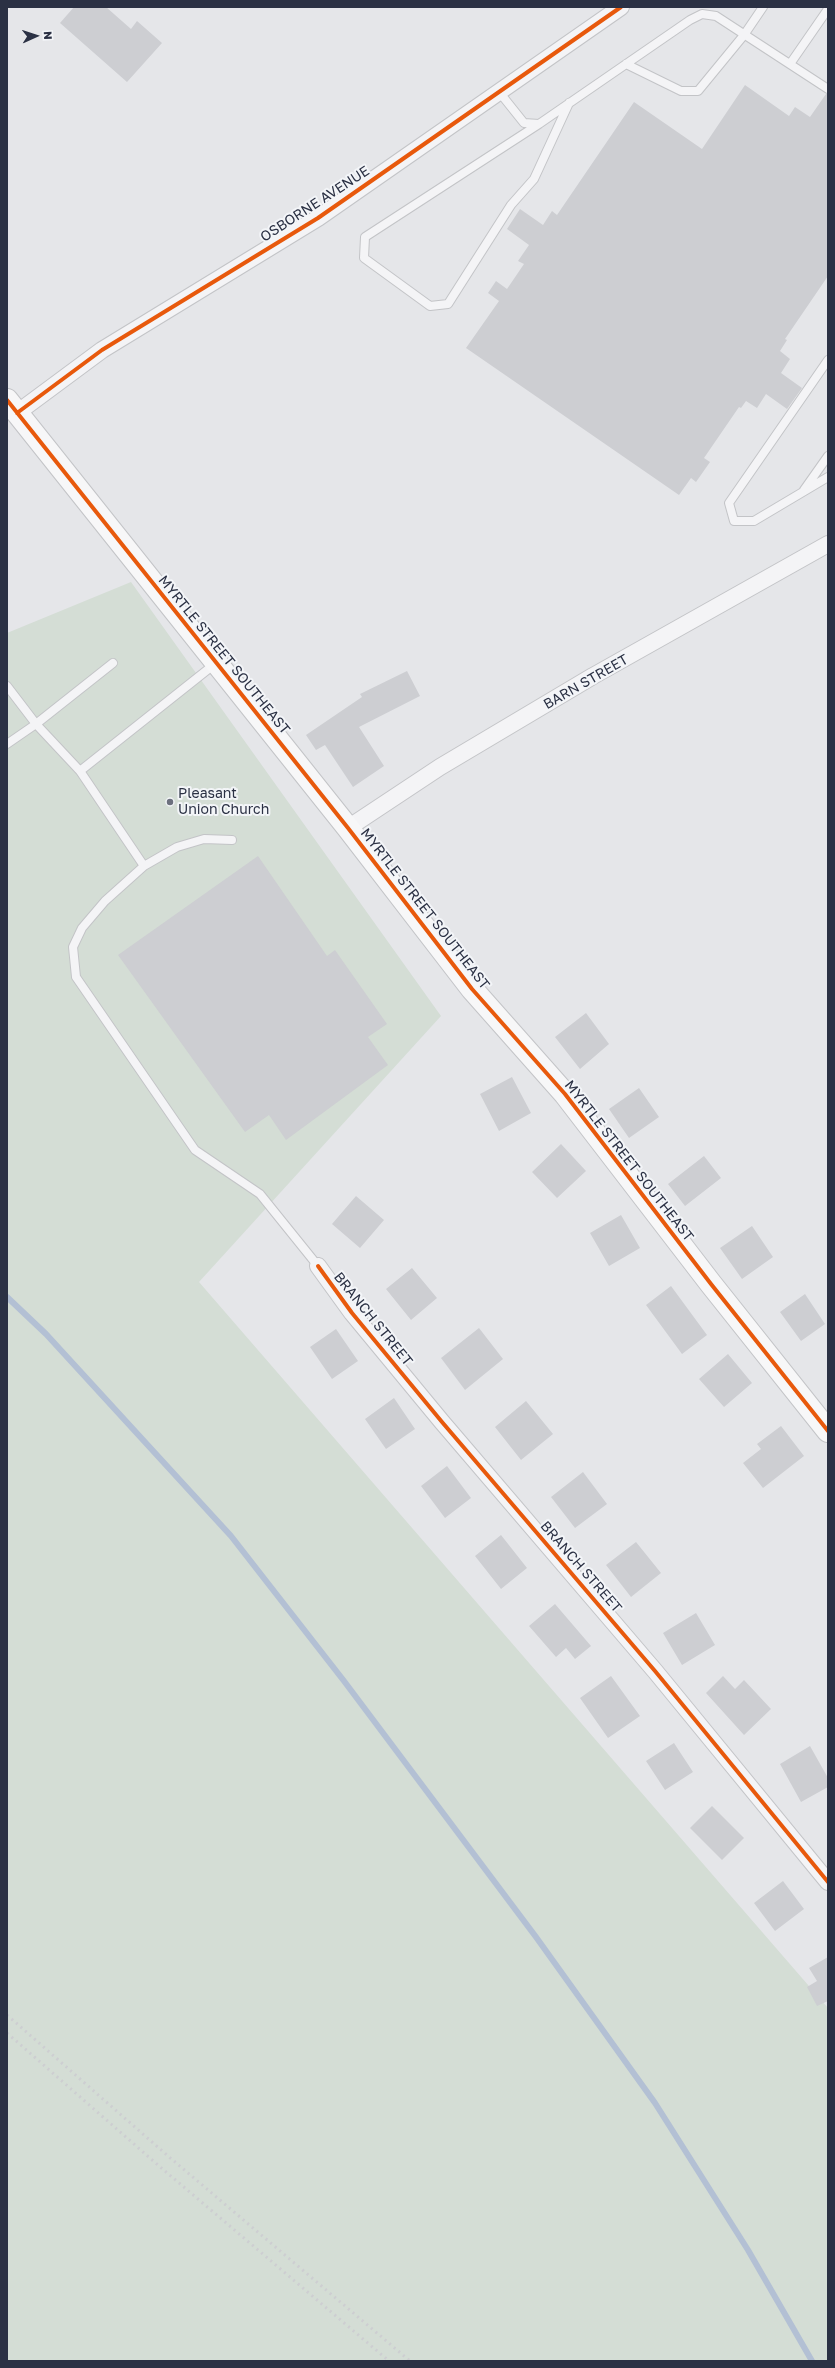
<!DOCTYPE html>
<html>
<head>
<meta charset="utf-8">
<style>
	body { margin:0 }
	#map { position:relative; width:835px; height:2368px; overflow:hidden; background:#e5e6e9; font-family:"Golos Text",sans-serif }
	canvas { display:block }
	.frame { position:absolute; inset:0; border:8px solid #2b3144; pointer-events:none }
	.north { position:absolute; left:16px; top:16px; width:40px; height:40px; -webkit-text-stroke:3px #f3f5f8; paint-order:stroke; rotate:87deg; font-size:11px; font-weight:700; line-height:16px; text-align:center; color:#2b3144 }
	.north::after { content:''; display:block; margin:auto; width:14px; height:18px; background:#2b3144; clip-path:polygon(50% 0,100% 100%,50% 72%,0 100%) }
</style>
</head>
<body>
<div id="map">
<canvas width="835" height="2368"></canvas>
<div class="frame"></div>
<div class="north">N</div>
</div>
<script>
const context = document.querySelector('canvas').getContext('2d');
context.lineJoin = 'round';
function paint(path, color) {
  context.fillStyle = color;
  context.fill(path, 'evenodd');
}
function shape(rows) {
  const path = new Path2D();
  for (const r of rows) {
    path.moveTo(r[0], r[1]);
    for (let i = 2; i < r.length; i += 2) path.lineTo(r[i], r[i + 1]);
  }
  return path;
}
function stroke(path, color, width, dash) {
  context.strokeStyle = color;
  context.lineWidth = width;
  context.lineCap = dash ? 'butt' : 'round';
  context.setLineDash(dash || []);
  context.stroke(path);
}
function label(font, color, halo, rows, align = 'center') {
  context.font = font + ' "Golos Text",sans-serif';
  context.lineWidth = 4;
  context.setLineDash([]);
  context.textBaseline = 'middle';
  context.strokeStyle = halo;
  context.fillStyle = color;
  for (const [text, x, y, turn = 0] of rows) {
    context.save();
    context.translate(x, y);
    context.rotate((+turn || 0) * Math.PI / 180);
    context.textAlign = isNaN(turn) ? turn : align;
    if (halo) context.strokeText(text, 0, 0);
    context.fillText(text, 0, 0);
    context.restore();
  }
}
paint(shape([
	[131,582,441,1016,199,1282,828,2008,828,2361,7,2361,7,633]
]), '#d4ddd5');
stroke(shape([
	[7,1297,46,1334,231,1536,344,1681,536,1937,655,2103,748,2250,812,2361]
]), '#b3c0d4', 6);
paint(shape([
	[74,7,106,7,131,29,137,21,162,43,127,82,60,23],
	[745,85,789,116,795,107,810,117,826,94,828,94,828,276,785,339,787,340,780,351,790,359,781,373,802,388,787,409,766,394,757,408,746,401,741,408,739,407,704,458,710,462,696,482,691,478,679,495,466,348,499,301,488,293,496,281,507,289,524,264,518,261,529,245,507,229,520,209,543,225,552,211,557,215,634,102,702,149],
	[407,671,420,696,359,727,384,766,353,787,325,745,316,750,306,735,362,697,360,694],
	[258,856,327,956,335,950,387,1024,368,1037,388,1065,286,1140,269,1115,245,1132,118,955],
	[586,1013,609,1044,580,1069,555,1037],
	[512,1077,531,1113,499,1131,480,1094],
	[639,1088,659,1117,629,1138,609,1109],
	[561,1144,586,1171,557,1198,532,1172],
	[704,1156,721,1178,685,1206,668,1184],
	[356,1196,384,1220,360,1248,332,1224],
	[621,1215,640,1248,609,1266,590,1233],
	[752,1226,773,1257,742,1279,720,1248],
	[412,1268,437,1298,411,1320,386,1289],
	[671,1286,707,1335,682,1354,646,1305],
	[805,1294,825,1324,801,1341,780,1312],
	[479,1328,503,1359,465,1390,441,1358],
	[336,1329,358,1361,332,1379,310,1347],
	[728,1354,752,1383,724,1407,699,1379],
	[394,1398,415,1429,386,1449,365,1419],
	[526,1401,553,1434,521,1460,495,1427],
	[781,1426,804,1456,763,1488,743,1463,761,1449,757,1444],
	[447,1466,471,1498,445,1518,421,1486],
	[583,1472,607,1504,575,1528,551,1497],
	[501,1535,527,1568,501,1589,475,1556],
	[636,1542,661,1573,631,1597,606,1565],
	[555,1604,591,1646,575,1659,566,1648,556,1657,529,1626],
	[696,1613,715,1645,682,1665,663,1633],
	[611,1676,640,1716,608,1738,580,1698],
	[723,1676,735,1689,744,1680,771,1709,744,1735,706,1693],
	[674,1743,693,1772,665,1790,646,1761],
	[810,1746,828,1778,828,1787,801,1802,780,1764],
	[712,1806,744,1838,722,1860,690,1828],
	[783,1881,804,1909,775,1931,754,1903],
	[828,1957,828,2001,817,2006,807,1987,817,1981,809,1968]
]), '#cdced2');
const lane = shape([
	[626,64,681,91,698,91,744,35,763,7],
	[790,64,828,9],
	[500,93,524,123,539,124,690,20,702,14,716,16,828,89],
	[539,124,365,237,364,258,430,306,448,304,511,205,534,179,569,103],
	[828,360,729,503,734,521,754,521,828,477],
	[804,490,828,456],
	[7,686,36,724,80,771,144,866],
	[7,744,36,724,113,663],
	[80,771,216,663],
	[232,840,204,839,177,847,144,866,105,901,82,928,73,947,76,977,195,1150,260,1194,318,1266]
]);
const street = shape([
	[17,413,102,350,318,218,621,7],
	[348,828,440,767,593,676,828,544],
	[318,1266,352,1313,442,1422,655,1671,828,1882]
]);
const secondary = shape([
	[7,400,348,828,472,989,565,1094,711,1284,828,1431]
]);
stroke(lane, '#c3c4c7', 10);
stroke(street, '#c3c4c7', 18);
stroke(secondary, '#c3c4c7', 24);
stroke(lane, '#f4f4f6', 8);
stroke(street, '#f4f4f6', 16);
stroke(secondary, '#f7f7f8', 22);
stroke(shape([
	[7,2015,168,2156,410,2361],
	[7,2033,159,2166,389,2361]
]), '#cdced1', 3, [2, 4]);
stroke(shape([
	[7,400,348,828,472,989,565,1094,711,1284,828,1431],
	[17,413,102,350,318,218,621,7],
	[318,1266,352,1313,442,1422,655,1671,828,1882]
]), '#e8590c', 4);
for (const [x, y, r, color] of [
	[170,802,4,"#6c707e"]
]) {
  const dot = new Path2D();
  dot.arc(x, y, r, 0, 2 * Math.PI);
  context.fillStyle = color;
  context.fill(dot);
  stroke(dot, '#f3f5f8', 1.5);
}
label('14px', '#2b3144', '#f3f5f8', [
	["OSBORNE AVENUE",315,204,-33],
	["MYRTLE STREET SOUTHEAST",224,655,51],
	["BARN STREET",586,682,-30],
	["MYRTLE STREET SOUTHEAST",425,909,52],
	["MYRTLE STREET SOUTHEAST",629,1161,52],
	["BRANCH STREET",373,1319,51],
	["BRANCH STREET",581,1567,49]
]);
label('14px', '#2b3144', '#f3f5f8', [
	["Pleasant",178,794],
	["Union Church",178,810]
], 'left');
</script>
</body>
</html>
